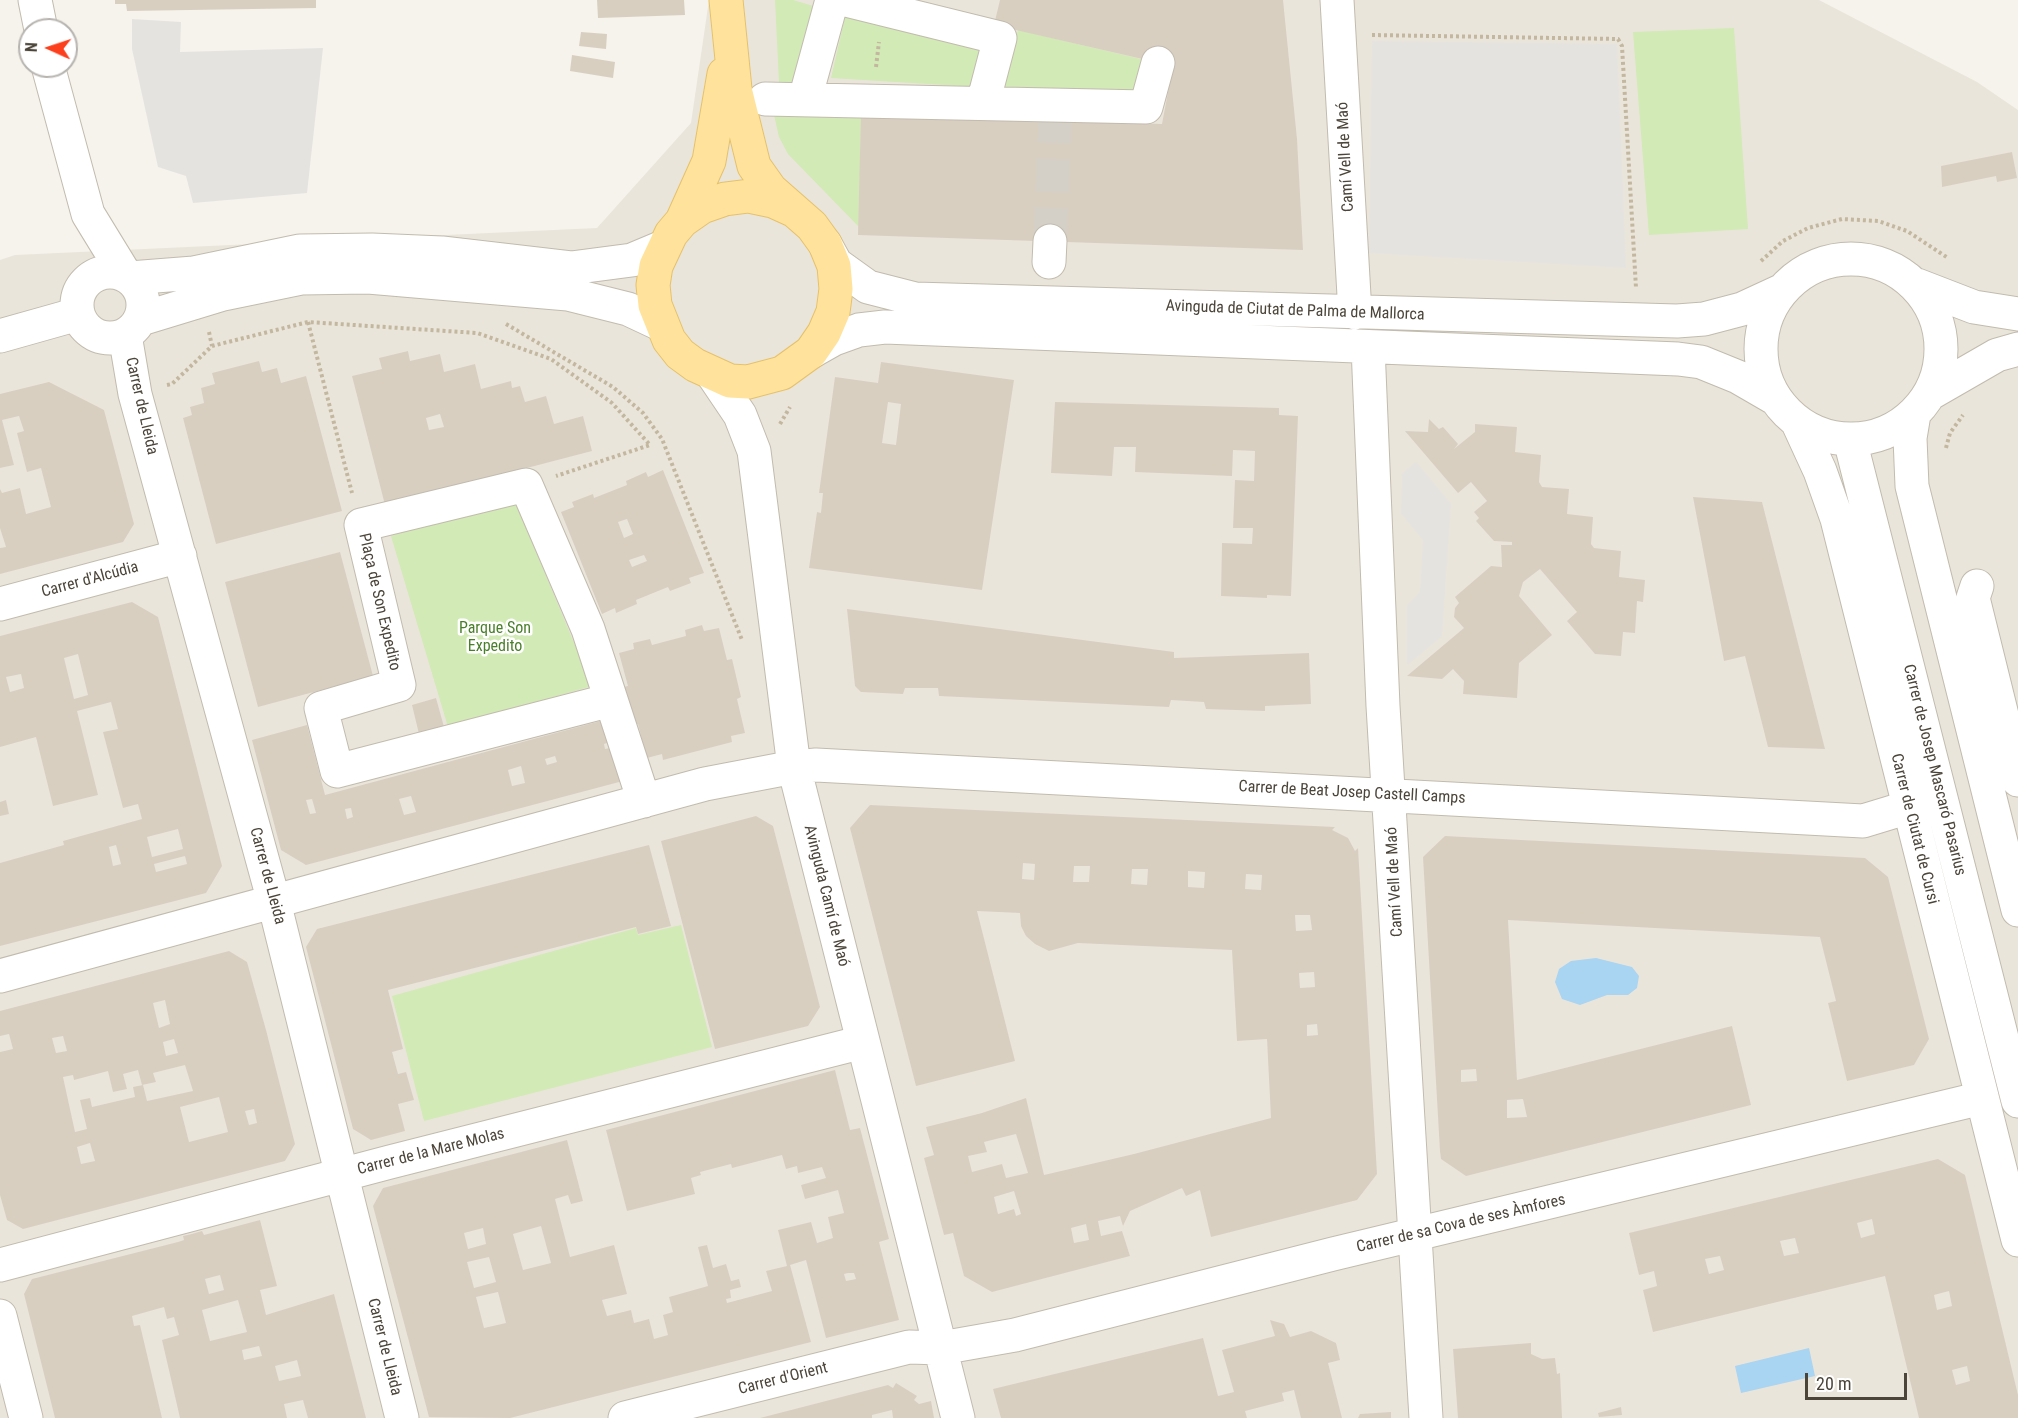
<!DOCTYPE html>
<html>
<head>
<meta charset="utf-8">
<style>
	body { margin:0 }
	#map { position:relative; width:2018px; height:1418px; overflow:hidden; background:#f6f3ec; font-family:"Roboto Condensed",sans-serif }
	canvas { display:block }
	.north { position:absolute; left:18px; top:18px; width:60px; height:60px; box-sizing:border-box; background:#fff; border:2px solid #b7b4b0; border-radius:50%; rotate:273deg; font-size:16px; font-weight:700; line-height:24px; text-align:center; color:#4b4439 }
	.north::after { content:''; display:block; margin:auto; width:21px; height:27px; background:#fc3f1d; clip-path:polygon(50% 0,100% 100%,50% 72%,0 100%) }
	.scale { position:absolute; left:1805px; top:1373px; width:102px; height:27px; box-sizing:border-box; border:3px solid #4b4439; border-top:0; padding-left:8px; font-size:18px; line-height:21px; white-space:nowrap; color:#4b4439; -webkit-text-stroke:4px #fff; paint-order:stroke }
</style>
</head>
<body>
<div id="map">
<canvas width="2018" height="1418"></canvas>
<div class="north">N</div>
<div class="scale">20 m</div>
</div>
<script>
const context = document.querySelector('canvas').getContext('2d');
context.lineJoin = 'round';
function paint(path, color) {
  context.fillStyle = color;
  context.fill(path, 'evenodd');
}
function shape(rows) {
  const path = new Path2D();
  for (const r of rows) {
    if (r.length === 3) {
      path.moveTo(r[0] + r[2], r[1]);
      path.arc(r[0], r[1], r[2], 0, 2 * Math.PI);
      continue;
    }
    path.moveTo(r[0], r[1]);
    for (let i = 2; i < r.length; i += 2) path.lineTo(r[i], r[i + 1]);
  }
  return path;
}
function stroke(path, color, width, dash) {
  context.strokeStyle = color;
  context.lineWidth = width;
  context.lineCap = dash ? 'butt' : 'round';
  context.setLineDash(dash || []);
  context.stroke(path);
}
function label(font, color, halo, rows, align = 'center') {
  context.font = font + ' "Roboto Condensed",sans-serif';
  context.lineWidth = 5;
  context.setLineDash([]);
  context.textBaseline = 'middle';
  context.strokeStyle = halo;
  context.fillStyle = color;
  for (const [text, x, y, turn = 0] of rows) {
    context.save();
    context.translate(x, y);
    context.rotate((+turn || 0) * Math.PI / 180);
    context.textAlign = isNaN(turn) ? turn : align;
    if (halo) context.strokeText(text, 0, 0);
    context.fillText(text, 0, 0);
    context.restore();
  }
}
paint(shape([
	[709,0,1819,0,1977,82,2018,110,2018,1418,0,1418,0,260,15,255,597,228,691,123]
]), '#eae5da');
paint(shape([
	[775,0,793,0,820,8,802,83,779,82],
	[846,13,985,49,977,87,831,78],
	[1734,28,1748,229,1649,235,1633,32],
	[1018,30,1145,60,1135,95,1000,94],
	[773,110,861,116,859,227,788,154,779,137],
	[514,499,592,686,448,727,391,536],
	[681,925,712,1047,424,1121,392,996,636,928,638,935]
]), '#d2eab5');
paint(shape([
	[132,19,181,22,180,52,323,48,307,193,193,203,186,176,158,167,132,49],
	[1372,41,1617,44,1626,268,1369,253],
	[1416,462,1451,504,1442,636,1407,665,1407,606,1420,592,1423,540,1401,513,1402,474]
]), '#e5e3e0');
paint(shape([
	[1596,958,1632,967,1639,976,1637,988,1628,995,1607,995,1580,1005,1562,999,1555,982,1559,969,1571,961],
	[1809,1348,1815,1376,1741,1393,1735,1366]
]), '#a9d4f2');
paint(shape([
	[115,0,316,0,316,8,127,11,126,4,115,4],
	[597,0,684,0,685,15,598,18],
	[1000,0,1283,0,1297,139,1303,250,858,235,861,112,1162,124,1173,66,994,25],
	[581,32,607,34,606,49,579,46],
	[572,55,615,62,613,78,570,71],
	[2012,152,2017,178,1997,182,1996,176,1942,187,1941,166],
	[408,351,410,361,440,354,444,372,475,364,481,389,511,381,512,388,520,386,525,402,546,396,554,424,583,416,592,451,385,505,352,376,382,369,379,358],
	[440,414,444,427,429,430,426,418],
	[259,361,262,372,277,368,281,383,306,376,342,511,216,544,183,418,192,415,190,407,204,403,201,388,215,384,212,373],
	[881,362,1014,380,982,590,809,568,817,512,821,513,823,493,819,493,835,377,878,383],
	[888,402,901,404,896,445,882,443],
	[49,382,104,410,134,524,123,542,0,574,0,548,6,547,0,528,0,489,2,493,20,488,26,514,51,507,41,468,27,472,17,433,24,431,19,416,2,420,14,465,0,468,0,394],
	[1055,402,1279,408,1279,415,1298,416,1291,596,1267,595,1267,598,1221,596,1222,543,1252,544,1253,528,1233,528,1235,480,1254,481,1255,451,1233,450,1232,476,1135,472,1136,447,1114,447,1112,476,1051,473],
	[1429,419,1439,429,1443,427,1458,444,1454,449,1475,432,1475,424,1517,427,1515,452,1541,455,1539,482,1542,487,1569,489,1567,514,1593,517,1591,544,1594,548,1621,551,1619,577,1645,580,1643,602,1637,601,1635,633,1623,632,1621,656,1595,654,1567,621,1577,612,1540,569,1523,582,1519,596,1552,635,1519,663,1517,698,1463,694,1464,681,1453,669,1442,679,1407,676,1464,628,1454,617,1455,608,1459,603,1455,597,1491,566,1502,567,1501,545,1512,545,1512,542,1494,541,1476,521,1479,518,1474,512,1487,501,1471,482,1458,493,1405,431,1428,432],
	[663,470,704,573,689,578,691,583,670,591,668,587,636,600,637,604,616,613,615,608,602,614,561,512,574,507,572,502,593,494,594,498,627,485,626,481,646,472,648,477],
	[627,519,633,534,624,538,618,522],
	[644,555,647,561,632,567,629,560],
	[1693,497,1762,502,1825,749,1768,747,1745,656,1724,661],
	[340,552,373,676,258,707,225,582],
	[132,602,158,617,222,866,206,893,0,946,0,863,64,845,63,841,142,819,138,804,123,808,103,732,118,729,111,702,77,711,98,795,53,806,36,737,0,747,0,636],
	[78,654,88,695,74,699,64,658],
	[21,674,24,688,10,692,6,677],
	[178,829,183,849,152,857,147,837],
	[116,845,121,864,113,866,109,847],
	[185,856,187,864,156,872,154,864],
	[847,609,1174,652,1174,658,1309,653,1311,704,1265,706,1265,711,1206,709,1204,702,1171,700,1169,707,939,696,938,688,905,688,903,694,861,692,855,686],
	[702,625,704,631,719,628,727,660,732,659,741,697,737,699,745,733,731,736,732,742,663,760,662,754,647,758,638,724,633,726,623,687,628,686,619,653,634,649,633,643,650,639,652,645,686,636,685,630],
	[436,698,444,727,419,734,412,705],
	[608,719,613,741,604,744,605,749,615,747,623,781,306,865,281,850,252,740,307,725,325,795],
	[555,756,557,762,547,765,545,759],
	[521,766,525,783,512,786,508,770],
	[411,796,416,812,404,815,399,799],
	[312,799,316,813,310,814,306,800],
	[351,808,353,817,347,819,345,809],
	[6,800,9,814,0,816,0,802],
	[870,805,1335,827,1332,830,1348,838,1355,851,1358,848,1377,1174,1357,1200,1211,1237,1200,1190,1186,1196,1182,1188,1130,1211,1123,1226,1120,1216,1098,1221,1101,1236,1122,1231,1130,1256,992,1292,964,1276,953,1233,944,1235,924,1158,934,1155,926,1127,982,1113,1026,1098,1044,1175,1134,1154,1271,1118,1267,1039,1237,1041,1232,950,1078,943,1049,951,1035,944,1026,936,1021,926,1020,913,977,911,1015,1061,916,1086,850,828],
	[1023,863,1035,864,1034,880,1022,879],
	[1074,866,1090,866,1089,882,1073,882],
	[1132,869,1148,869,1147,885,1131,884],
	[1188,871,1205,872,1204,888,1188,887],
	[1246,874,1262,875,1261,890,1245,889],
	[1295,915,1310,915,1312,930,1296,931],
	[1314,972,1315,987,1300,988,1299,973],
	[1317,1024,1318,1035,1307,1036,1307,1025],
	[1016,1134,1028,1173,1006,1178,1002,1164,972,1172,968,1156,987,1152,984,1142],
	[1014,1191,1021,1214,1016,1216,1014,1209,998,1214,994,1197],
	[1086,1224,1089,1240,1074,1243,1071,1228],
	[756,816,773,826,820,1007,808,1026,715,1049,661,841],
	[1445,836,1865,858,1888,877,1929,1039,1914,1065,1847,1081,1828,1003,1836,1001,1820,937,1508,920,1517,1080,1732,1026,1751,1105,1466,1176,1441,1159,1440,1151,1423,857],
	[1476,1069,1477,1081,1461,1082,1461,1070],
	[1523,1099,1527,1117,1507,1118,1507,1100],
	[649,845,671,926,638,934,636,927,388,990,403,1049,392,1052,398,1074,406,1072,414,1100,398,1104,405,1131,371,1140,353,1129,306,947,317,929],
	[229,951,247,962,266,1030,295,1144,285,1161,23,1229,7,1220,0,1195,0,1052,13,1049,9,1034,0,1036,0,1011],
	[165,1000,170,1024,159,1028,153,1003],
	[63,1036,67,1051,56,1053,52,1038],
	[174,1039,178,1053,166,1056,163,1042],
	[185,1065,193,1091,147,1101,143,1085,133,1087,135,1097,92,1107,90,1098,80,1100,87,1129,75,1132,63,1077,73,1075,74,1080,108,1071,113,1092,127,1089,123,1074,138,1070,142,1085,156,1082,153,1073],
	[219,1097,228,1132,189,1142,180,1107],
	[254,1109,257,1123,249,1125,245,1111],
	[90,1143,95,1161,81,1164,77,1147],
	[835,1070,850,1130,860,1128,877,1193,889,1239,879,1242,899,1320,826,1338,806,1260,790,1265,811,1342,510,1418,429,1417,373,1206,383,1188,567,1140,583,1201,571,1204,568,1195,555,1199,570,1257,614,1245,627,1294,602,1300,607,1316,631,1310,634,1323,649,1319,654,1339,668,1335,663,1315,673,1312,669,1297,708,1286,698,1247,707,1245,713,1268,726,1264,731,1281,739,1279,741,1287,730,1290,731,1298,726,1299,727,1303,772,1291,766,1271,787,1266,778,1230,811,1222,817,1243,833,1238,828,1217,844,1213,838,1190,805,1199,801,1185,826,1178,822,1167,798,1173,797,1166,786,1169,782,1155,732,1168,731,1164,700,1172,701,1175,691,1178,695,1194,627,1211,606,1130],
	[541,1226,551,1263,523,1270,513,1234],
	[483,1228,486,1244,468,1249,464,1233],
	[489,1257,496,1282,474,1288,467,1262],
	[848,1273,854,1273,856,1279,846,1281,844,1274],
	[498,1292,506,1323,484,1328,476,1297],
	[1938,1159,1965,1175,2018,1395,2018,1418,1919,1418,1885,1276,1653,1332,1643,1290,1657,1286,1654,1271,1639,1275,1629,1233],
	[1872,1219,1875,1234,1861,1238,1857,1223],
	[1795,1238,1799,1253,1784,1256,1780,1241],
	[1720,1256,1724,1270,1709,1274,1705,1259],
	[1949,1291,1952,1306,1937,1310,1934,1295],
	[1967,1366,1970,1381,1956,1385,1952,1370],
	[260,1220,277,1286,260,1290,266,1315,334,1294,366,1418,308,1418,303,1400,284,1404,287,1418,180,1418,162,1340,179,1335,174,1317,167,1319,164,1307,132,1316,134,1326,140,1325,162,1418,55,1418,24,1294,32,1279,178,1242,184,1240,183,1236,192,1234,202,1231,204,1235],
	[220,1275,224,1290,209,1294,205,1279],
	[238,1300,247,1332,210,1341,202,1310],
	[259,1346,262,1356,244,1360,242,1350],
	[297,1360,301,1376,279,1381,275,1366],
	[1270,1320,1284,1324,1290,1337,1311,1331,1336,1343,1340,1360,1328,1363,1342,1418,1301,1418,1294,1390,1282,1393,1284,1401,1245,1411,1247,1418,1001,1418,993,1389,1203,1338,1218,1396,1234,1392,1222,1350,1275,1336],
	[1531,1343,1531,1354,1542,1359,1555,1358,1557,1374,1560,1373,1562,1418,1458,1418,1453,1349],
	[896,1383,917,1396,914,1400,919,1404,931,1401,934,1418,893,1418,892,1410,872,1415,872,1418,760,1418,888,1385,893,1388],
	[1621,1407,1622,1415,1599,1417,1598,1413],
	[1391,1412,1391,1418,1358,1418,1360,1414]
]), '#d8cfc1');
stroke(shape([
	[1050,241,1055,121]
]), '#d4d0c8', 33, [33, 16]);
const minor = shape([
	[35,0,41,30],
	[846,0,1000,38,983,103],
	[1337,0,1355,313],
	[48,66,88,214,126,276],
	[765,99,1146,107,1158,63],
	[805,99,832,0],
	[825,244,836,264,868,287,915,299,1677,321,1704,319,1742,309,1781,291],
	[1851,349,90],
	[1049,262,1050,241],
	[110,305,33],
	[130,278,194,273,300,251,372,250,442,253,571,268,632,260,663,247],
	[1917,285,1974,307,2018,314],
	[141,319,223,294,301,278,368,277,568,294,628,309,660,324],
	[125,335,135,394,274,902,402,1418],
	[0,336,78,314],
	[1368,347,1383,706,1426,1418],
	[811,352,834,339,859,330,885,327,1678,359,1701,362,1738,377,1776,399],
	[713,375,740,415,754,451,794,767,958,1418],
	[1931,393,1997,355,2018,349],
	[1914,414,1910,438,1912,486,2018,910],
	[1797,421,1820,471,1837,519,2018,1240],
	[1850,440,2018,1101],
	[1977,586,1973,598,2018,780],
	[0,604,180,556],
	[611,700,337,771,321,708,399,685,361,525,526,485,588,629,644,801],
	[0,976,705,784,794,767,816,765,1863,821,1909,807],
	[0,1265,390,1162,863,1042],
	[0,1316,26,1418],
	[625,1418,909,1347,941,1348,1015,1335,1333,1254,1982,1098]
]);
const major = shape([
	[726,0,735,89,754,166,771,190,812,226,825,244,834,266,836,289,833,312,824,333,811,352,782,373,748,382,730,381,695,365,680,354,669,340,655,305,653,285,656,266,671,234,682,221,702,207,725,199,749,196,773,201,795,211],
	[682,221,709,161,724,74]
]);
stroke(minor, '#c2bbae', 35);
stroke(major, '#e6c16a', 35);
stroke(shape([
	[1372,35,1618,39,1622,46,1636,288],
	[876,67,879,42],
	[1761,261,1783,241,1808,228,1842,219,1878,221,1907,231,1948,258],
	[308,322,352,493],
	[506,324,613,387,643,413,662,439,742,640],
	[209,332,212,346],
	[167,385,172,384,212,346,308,322,477,333,551,359,612,403,650,445,556,476],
	[780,424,790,407],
	[1946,448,1950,433,1963,415]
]), '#c4b79f', 4, [3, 3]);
stroke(minor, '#fff', 33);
stroke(major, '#ffe39c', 33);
label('16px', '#4b4439', '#fff', [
	["Camí Vell de Maó",1346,157,-93],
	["Avinguda de Ciutat de Palma de Mallorca",1295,311,2],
	["Carrer de Lleida",141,406,77],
	["Carrer d'Alcúdia",90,580,-15],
	["Plaça de Son Expedito",379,602,77],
	["Carrer de Josep Mascaró Pasarius",1934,770,76],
	["Carrer de Beat Josep Castell Camps",1352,793,3],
	["Carrer de Ciutat de Cursi",1914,829,76],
	["Carrer de Lleida",267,876,75],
	["Camí Vell de Maó",1395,882,-93],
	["Avinguda Camí de Maó",826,896,76],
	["Carrer de la Mare Molas",431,1152,-14],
	["Carrer de sa Cova de ses Àmfores",1461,1224,-13],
	["Carrer de Lleida",384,1347,76],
	["Carrer d'Orient",783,1379,-14]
]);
label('16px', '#4a7f2a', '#fff', [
	["Parque Son",495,629],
	["Expedito",495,647]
]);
</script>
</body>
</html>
